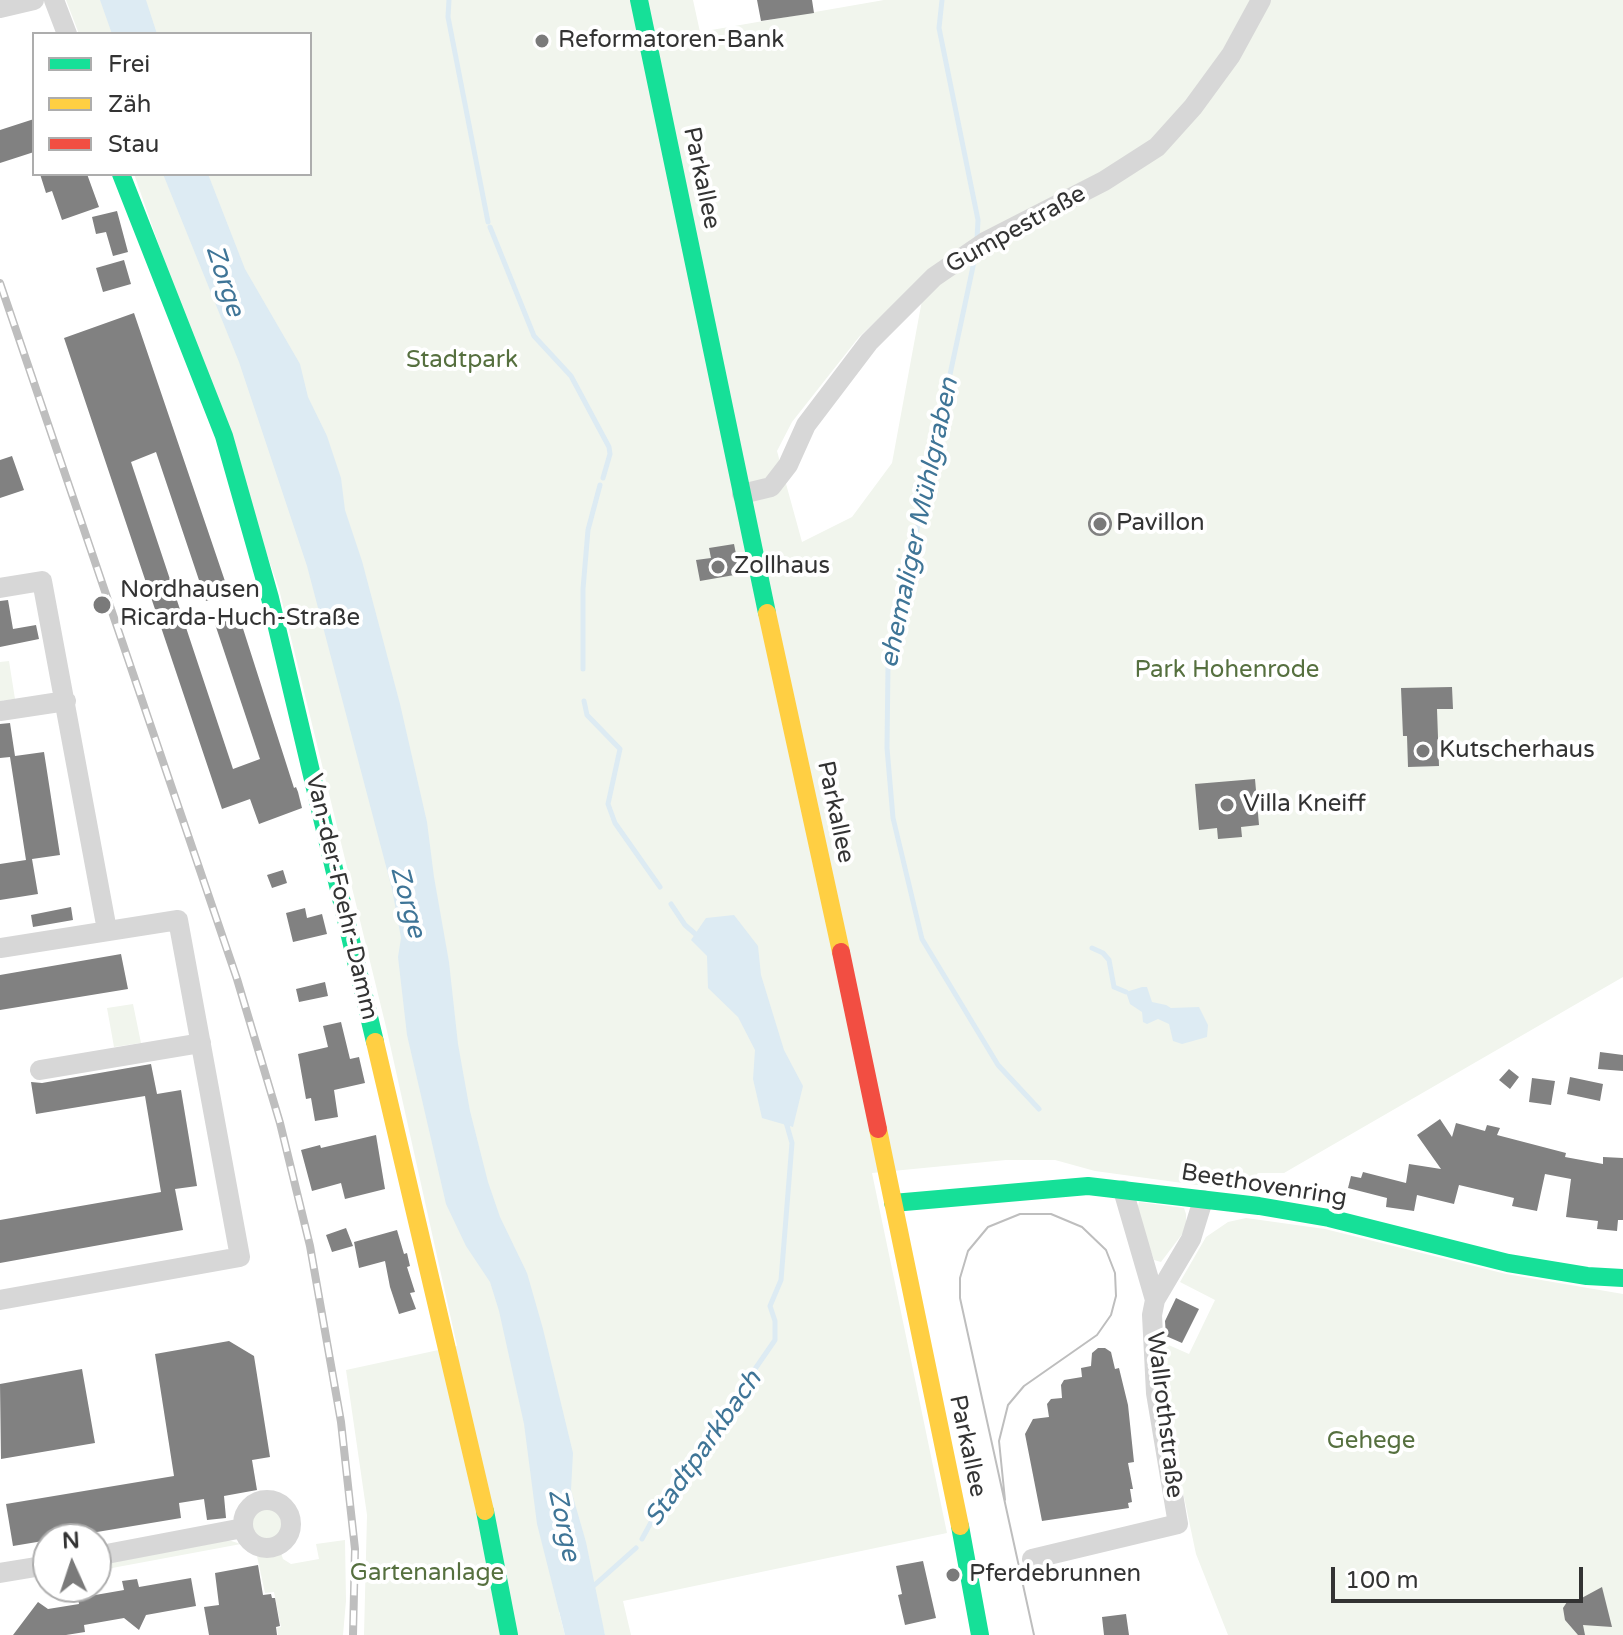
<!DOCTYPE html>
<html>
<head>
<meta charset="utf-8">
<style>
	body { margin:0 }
	#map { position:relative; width:1623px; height:1635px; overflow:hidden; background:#fff; font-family:"Varela Round",sans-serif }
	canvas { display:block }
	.legend { position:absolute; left:32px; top:32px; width:280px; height:144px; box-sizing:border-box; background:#fff; border:2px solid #adadad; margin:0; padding:10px 14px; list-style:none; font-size:24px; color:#333 }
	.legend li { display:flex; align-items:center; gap:16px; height:40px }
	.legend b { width:40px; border:2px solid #adadad }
	.north { position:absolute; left:32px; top:1523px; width:80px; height:80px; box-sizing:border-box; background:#fff; border:2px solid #adadad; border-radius:50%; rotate:357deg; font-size:22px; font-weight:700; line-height:32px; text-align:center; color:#333 }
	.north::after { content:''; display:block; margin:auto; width:28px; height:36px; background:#7a7a7a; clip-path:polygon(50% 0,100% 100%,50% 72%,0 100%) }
	.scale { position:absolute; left:1331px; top:1567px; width:252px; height:36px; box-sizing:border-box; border:4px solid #333; border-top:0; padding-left:10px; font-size:24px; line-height:28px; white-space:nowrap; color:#333; -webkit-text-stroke:6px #fff; paint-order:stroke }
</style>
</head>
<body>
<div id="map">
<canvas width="1623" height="1635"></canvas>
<ul class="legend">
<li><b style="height:10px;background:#16e098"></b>Frei</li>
<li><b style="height:10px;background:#ffcf43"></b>Zäh</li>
<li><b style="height:10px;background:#f24e42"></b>Stau</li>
</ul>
<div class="north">N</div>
<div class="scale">100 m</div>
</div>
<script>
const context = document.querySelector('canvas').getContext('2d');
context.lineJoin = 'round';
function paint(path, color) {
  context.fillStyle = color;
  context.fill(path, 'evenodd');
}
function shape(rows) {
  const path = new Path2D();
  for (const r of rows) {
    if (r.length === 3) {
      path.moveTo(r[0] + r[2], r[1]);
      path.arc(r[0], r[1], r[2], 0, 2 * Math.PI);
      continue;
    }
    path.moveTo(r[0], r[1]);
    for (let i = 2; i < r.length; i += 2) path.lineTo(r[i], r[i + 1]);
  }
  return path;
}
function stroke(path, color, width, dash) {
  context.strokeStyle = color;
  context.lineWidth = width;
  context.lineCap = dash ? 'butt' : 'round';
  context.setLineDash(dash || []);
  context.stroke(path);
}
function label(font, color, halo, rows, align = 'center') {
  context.font = font + ' "Varela Round",sans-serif';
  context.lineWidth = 8;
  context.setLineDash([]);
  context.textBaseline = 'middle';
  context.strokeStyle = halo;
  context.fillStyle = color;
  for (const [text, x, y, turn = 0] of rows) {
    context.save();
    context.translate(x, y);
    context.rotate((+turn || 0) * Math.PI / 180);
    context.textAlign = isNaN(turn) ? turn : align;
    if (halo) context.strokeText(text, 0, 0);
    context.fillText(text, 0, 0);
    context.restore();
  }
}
paint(shape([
	[66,0,693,0,700,32,884,0,1623,0,1623,977,1284,1173,1258,1173,1241,1191,1095,1171,1055,1160,1006,1160,872,1173,947,1533,623,1601,631,1635,605,1635,597,1605,559,1612,565,1635,364,1635,367,1515,346,1370,457,1346,387,1031,279,589,134,174,310,174,310,34,79,34],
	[927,273,892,463,852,517,802,542,777,451,792,422,859,337],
	[9,661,15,699,0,701,0,662],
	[133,1004,141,1043,114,1047,107,1008],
	[1139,1202,1184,1208,1186,1214,1186,1229,1161,1262,1154,1260,1137,1210],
	[1246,1218,1325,1229,1506,1274,1623,1294,1623,1635,1228,1635,1196,1554,1180,1478,1164,1343,1189,1354,1215,1300,1180,1282,1206,1237,1228,1222],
	[267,1524,16],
	[228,1540,241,1544,96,1571,96,1563],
	[345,1540,346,1601,343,1635,278,1635,277,1628,281,1627,274,1592,265,1593,257,1556,281,1553,283,1559,291,1564,319,1559,316,1544]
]), '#f1f5ed');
paint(shape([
	[100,0,146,0,157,34,112,34],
	[163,174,208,174,245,269,300,364,308,397,327,436,341,478,345,510,362,561,400,704,427,822,434,877,449,962,458,1044,470,1111,488,1182,500,1217,527,1273,543,1329,573,1453,571,1490,586,1542,605,1635,565,1635,537,1524,524,1424,499,1311,490,1282,466,1246,446,1204,407,1035,398,957,401,938,392,889,307,566,239,362],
	[734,915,758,946,761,975,784,1050,803,1086,793,1127,762,1118,753,1079,755,1050,738,1017,708,988,707,956,691,940,706,918],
	[1142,987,1147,987,1152,1002,1166,1005,1171,1008,1199,1007,1208,1025,1207,1037,1182,1044,1173,1041,1169,1024,1158,1019,1147,1024,1143,1022,1142,1012,1130,1004,1126,992]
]), '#ddebf3');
stroke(shape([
	[449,0,448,17,488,222],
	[942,0,939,28,978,220,977,239],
	[490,227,534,336,571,376,609,447,610,454,603,478],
	[975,257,888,666,887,748,893,818,922,939,998,1065,1039,1109],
	[583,669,583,589,588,530,600,485],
	[584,701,587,715,620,749,608,804,615,823,660,887],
	[671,904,685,925,700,938],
	[1092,948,1103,953,1109,960,1114,987,1126,992],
	[642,1539,655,1515,702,1460,743,1402,755,1369,775,1340,775,1321,770,1306,781,1280,792,1143,786,1122],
	[589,1590,636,1548]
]), '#ddebf3', 5);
paint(shape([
	[757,0,812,0,814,13,761,21],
	[34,119,34,152,0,163,0,130],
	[40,174,87,174,99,207,62,220,52,191,46,193],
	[117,211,128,252,113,256,106,232,96,234,92,217],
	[124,260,131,284,103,292,96,268],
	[134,313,229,593,206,601,156,452,131,462,233,769,260,759,215,624,239,616,294,788,296,787,298,792,302,808,259,824,250,799,222,809,64,338],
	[12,456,24,490,0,498,0,460],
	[1100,524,12],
	[734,544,740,574,700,581,696,560,711,558,709,548],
	[8,600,13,629,36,625,39,639,0,647,0,601],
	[1452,687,1453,709,1437,709,1439,766,1408,767,1407,736,1403,736,1401,688],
	[10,723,15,756,44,752,60,855,32,859,38,894,0,900,0,864,26,860,10,757,0,758,0,724],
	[1255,779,1259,825,1241,827,1242,837,1218,839,1217,828,1199,830,1195,784],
	[283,870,287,883,272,888,267,875],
	[71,907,73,920,33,927,31,915],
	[305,908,307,918,322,914,327,934,293,942,286,913],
	[121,954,128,989,0,1010,0,975],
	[325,982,328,996,299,1002,296,989],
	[341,1022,350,1059,359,1057,365,1083,334,1090,338,1117,315,1121,311,1098,306,1099,298,1054,328,1047,323,1026],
	[1600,1052,1623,1055,1623,1071,1598,1069],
	[151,1064,157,1094,181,1090,197,1186,175,1189,183,1230,0,1263,0,1220,161,1192,145,1096,36,1114,31,1082,42,1083],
	[1509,1069,1519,1077,1510,1089,1499,1080],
	[1570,1077,1603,1084,1600,1101,1567,1094],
	[1532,1078,1555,1081,1551,1105,1529,1102],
	[1440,1119,1452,1137,1456,1123,1485,1131,1487,1125,1500,1128,1497,1135,1566,1153,1565,1157,1603,1164,1603,1157,1623,1158,1623,1220,1618,1220,1617,1231,1597,1229,1598,1221,1566,1217,1571,1179,1545,1174,1537,1211,1512,1206,1514,1198,1459,1185,1454,1204,1417,1195,1414,1211,1386,1207,1387,1198,1348,1188,1351,1176,1361,1178,1363,1172,1406,1183,1409,1164,1441,1169,1417,1135],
	[376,1135,385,1189,345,1199,341,1183,312,1191,301,1150,320,1145,321,1148],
	[346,1228,353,1246,332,1252,326,1235],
	[397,1230,404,1254,407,1253,410,1266,407,1267,415,1292,410,1293,416,1309,399,1314,390,1287,385,1261,359,1268,354,1242],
	[1176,1298,1199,1309,1182,1343,1166,1336,1165,1321],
	[229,1341,254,1356,270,1457,252,1460,257,1490,224,1496,226,1518,207,1520,204,1499,179,1503,181,1518,13,1546,6,1504,174,1476,155,1354],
	[1098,1348,1105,1348,1111,1352,1115,1369,1119,1368,1128,1405,1134,1462,1128,1463,1133,1489,1130,1489,1132,1502,1128,1503,1129,1508,1042,1521,1025,1434,1033,1419,1049,1417,1047,1404,1051,1399,1062,1398,1061,1385,1064,1380,1082,1377,1081,1368,1091,1366,1092,1353],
	[82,1369,95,1443,1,1459,0,1384],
	[923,1561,936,1618,905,1625,898,1595,902,1594,896,1566],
	[258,1565,263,1595,271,1594,272,1598,275,1598,280,1626,276,1627,277,1635,209,1635,204,1607,219,1605,215,1573],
	[191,1578,196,1606,146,1615,139,1630,124,1618,84,1625,85,1632,66,1635,13,1635,38,1602,48,1609,79,1604,78,1598,124,1590,122,1581,137,1579,139,1587],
	[1602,1587,1612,1627,1583,1625,1585,1635,1578,1635,1565,1620,1563,1608,1567,1602,1578,1600],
	[1126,1614,1129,1635,1104,1635,1102,1617]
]), '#818181');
stroke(shape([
	[54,0,67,34],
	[0,8,34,0],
	[742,494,771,487,788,465,806,425,869,342,934,277,985,242,1104,181,1157,147,1193,107,1231,55,1261,0],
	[0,588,42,581,107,930],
	[0,711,66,701],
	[0,948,178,920,240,1257,0,1300],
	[40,1070,201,1043],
	[1123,1190,1155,1300],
	[267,1524,24],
	[96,1556,243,1528],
	[1032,1559,1178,1524,1156,1393,1152,1315,1155,1300,1191,1239,1203,1200],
	[0,1573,48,1565]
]), '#d7d7d7', 20);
stroke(shape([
	[639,0,767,613],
	[121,174,224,436,270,598,375,1042],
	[893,1203,1088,1186,1259,1206,1329,1218,1508,1263,1587,1276,1623,1278],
	[485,1511,509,1635],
	[960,1526,980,1635]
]), '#16e098', 18);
stroke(shape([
	[767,613,841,952],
	[375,1042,485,1511],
	[878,1129,960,1526]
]), '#ffcf43', 18);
stroke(shape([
	[841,952,878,1129]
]), '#f24e42', 18);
stroke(shape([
	[1005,1500,999,1441,1008,1405,1024,1386,1097,1335,1111,1315,1116,1296,1115,1273,1106,1250,1082,1227,1051,1214,1020,1214,988,1227,968,1251,960,1278,960,1298,1034,1635]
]), '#bebebe', 2);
const rail = shape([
	[0,283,237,979,280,1123,310,1246,341,1422,355,1549,353,1635]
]);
stroke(rail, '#bebebe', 8);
stroke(rail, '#fff', 5, [15]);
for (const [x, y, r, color] of [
	[542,41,8,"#7a7a7a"],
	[1100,524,8,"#7a7a7a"],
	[718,567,8,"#7a7a7a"],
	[102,605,10,"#7a7a7a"],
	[1423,751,8,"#7a7a7a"],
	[1227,805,8,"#7a7a7a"],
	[953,1575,8,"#7a7a7a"]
]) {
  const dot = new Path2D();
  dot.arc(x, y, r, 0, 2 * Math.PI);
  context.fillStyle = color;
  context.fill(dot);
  stroke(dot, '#fff', 3);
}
label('24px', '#333', '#fff', [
	["Reformatoren-Bank",558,41],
	["Pavillon",1116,524],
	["Zollhaus",734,567],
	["Nordhausen",120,591],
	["Ricarda-Huch-Straße",120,619],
	["Kutscherhaus",1439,751],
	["Villa Kneiff",1243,805],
	["Pferdebrunnen",969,1575]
], 'left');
label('24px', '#333', '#fff', [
	["Parkallee",701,178,78],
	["Gumpestraße",1016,230,-29],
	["Parkallee",835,812,78],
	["Van-der-Foehr-Damm",341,897,77],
	["Beethovenring",1264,1186,9],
	["Wallrothstraße",1164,1415,83],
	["Parkallee",967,1446,78]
]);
label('24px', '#56703f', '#fff', [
	["Stadtpark",462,361],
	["Park Hohenrode",1227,671],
	["Gehege",1371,1442],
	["Gartenanlage",427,1574]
]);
label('italic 26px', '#3f7597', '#fff', [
	["Zorge",224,281,72],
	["ehemaliger Mühlgraben",920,523,-78],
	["Zorge",407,902,75],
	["Stadtparkbach",704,1449,-55],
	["Zorge",563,1525,78]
]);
</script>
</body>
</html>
